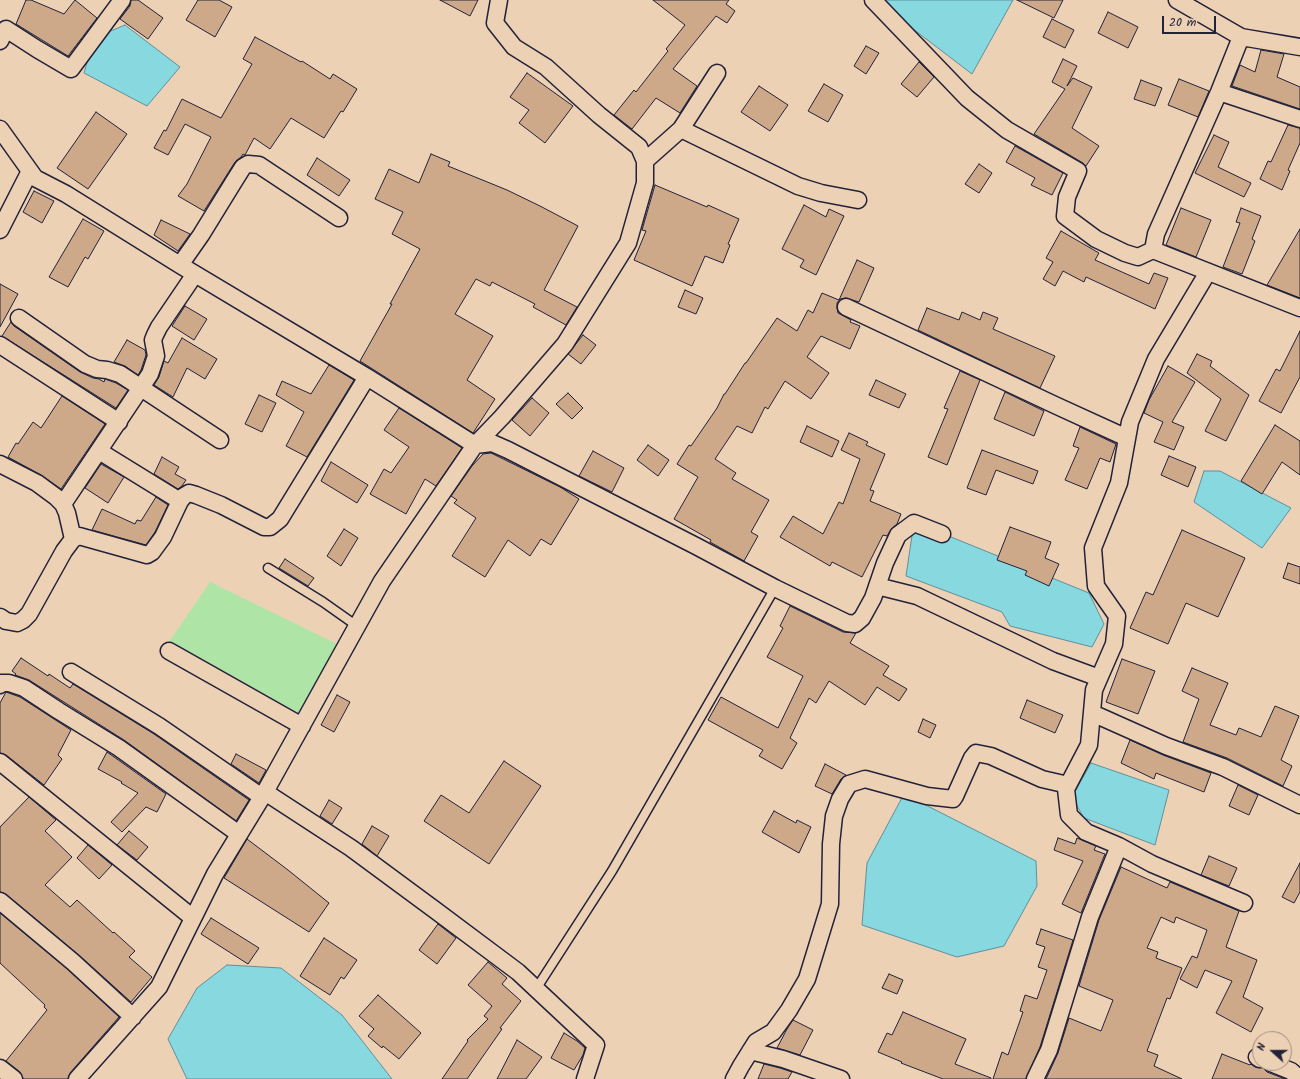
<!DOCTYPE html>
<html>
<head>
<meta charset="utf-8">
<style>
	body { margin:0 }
	#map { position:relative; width:1300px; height:1079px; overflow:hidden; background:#edd1b4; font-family:Kalam,sans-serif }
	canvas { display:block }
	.north { position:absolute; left:1252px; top:1031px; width:40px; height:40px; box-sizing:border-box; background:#edd1b4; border:1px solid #9c8b84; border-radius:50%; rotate:291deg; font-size:11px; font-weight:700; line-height:16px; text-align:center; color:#22223b }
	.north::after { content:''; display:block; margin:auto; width:14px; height:18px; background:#22223b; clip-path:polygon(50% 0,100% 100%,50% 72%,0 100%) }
	.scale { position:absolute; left:1162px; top:16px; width:54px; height:18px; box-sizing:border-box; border:2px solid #22223b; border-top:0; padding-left:5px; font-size:12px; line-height:14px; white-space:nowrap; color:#22223b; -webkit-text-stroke:3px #edd1b4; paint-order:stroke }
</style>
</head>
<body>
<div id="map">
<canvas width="1300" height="1079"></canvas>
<div class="north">N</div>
<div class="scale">20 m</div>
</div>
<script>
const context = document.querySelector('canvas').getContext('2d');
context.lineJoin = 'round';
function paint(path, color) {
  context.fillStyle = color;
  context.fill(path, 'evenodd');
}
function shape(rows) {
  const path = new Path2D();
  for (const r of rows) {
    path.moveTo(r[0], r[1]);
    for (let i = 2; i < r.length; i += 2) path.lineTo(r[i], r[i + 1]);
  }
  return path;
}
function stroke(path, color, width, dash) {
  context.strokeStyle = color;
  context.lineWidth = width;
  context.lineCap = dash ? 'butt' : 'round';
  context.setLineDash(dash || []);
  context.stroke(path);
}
paint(shape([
	[210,582,339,645,299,713,169,642]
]), '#aee4a6');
const water = shape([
	[883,0,1013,0,972,74,883,6,883,0],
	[125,25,180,67,147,106,84,73,94,38,125,25],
	[1204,471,1220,471,1291,508,1262,548,1194,502,1204,471],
	[914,522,1089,593,1104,624,1092,647,1010,626,1002,612,906,576,914,522],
	[1091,763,1169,790,1155,845,1084,818,1072,797,1091,763],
	[904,794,1036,861,1037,886,1004,946,957,957,862,925,867,863,904,794],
	[227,965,281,968,342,1015,392,1079,187,1079,168,1039,197,988,227,965]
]);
paint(water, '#87d8df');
stroke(water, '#5f8f9d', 1);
const building = shape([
	[26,0,31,0,64,14,75,0,97,18,68,56,16,24,26,0],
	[131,0,138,0,163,18,148,39,120,19,130,6,131,0],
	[198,0,219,0,232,7,215,37,186,20,198,0],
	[440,0,478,0,470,16,440,0],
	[653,0,729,0,726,4,735,11,727,23,716,16,673,69,697,86,680,113,656,98,632,129,614,115,634,90,636,92,668,51,666,49,685,25,653,0],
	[1017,0,1063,0,1054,18,1017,0],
	[1108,12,1138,27,1128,48,1098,33,1108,12],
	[1052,19,1074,30,1065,48,1043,37,1052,19],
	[255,37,301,62,302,61,330,79,333,74,357,89,343,112,341,111,324,138,291,118,270,149,254,138,245,155,243,154,241,157,235,162,204,211,178,196,187,184,211,137,185,124,168,155,154,148,164,130,166,131,182,99,221,118,252,64,243,59,255,37],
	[866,46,879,53,866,74,854,66,866,46],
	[1261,50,1284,54,1277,77,1300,87,1300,109,1232,86,1240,65,1255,72,1261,50],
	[1063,59,1077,66,1067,86,1073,78,1092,87,1072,128,1099,146,1086,166,1083,163,1034,134,1065,89,1052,82,1063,59],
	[919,62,934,77,917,97,901,84,919,62],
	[527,73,573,106,545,143,519,123,529,110,510,97,527,73],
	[1179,79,1209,91,1198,117,1168,105,1179,79],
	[1141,80,1162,88,1155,106,1134,99,1141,80],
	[824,84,843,95,828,122,808,111,824,84],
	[759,86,788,105,770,131,741,112,759,86],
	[96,112,127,134,88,189,57,168,96,112],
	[1288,125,1300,128,1300,143,1288,170,1290,171,1282,190,1260,179,1268,161,1271,162,1288,125],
	[1214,135,1229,142,1218,167,1251,183,1244,197,1195,173,1214,135],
	[1015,146,1063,173,1052,195,1031,185,1035,178,1006,162,1015,146],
	[431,154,450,162,448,166,507,190,540,206,578,226,544,290,577,307,566,325,533,307,535,304,492,282,490,286,476,279,455,314,493,336,467,380,495,399,473,433,360,361,392,304,390,304,420,249,392,234,403,212,375,199,389,169,419,183,431,154],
	[317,158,350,180,339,196,307,175,317,158],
	[979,164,992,173,979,193,965,184,979,164],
	[655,185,707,207,708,205,739,219,728,244,730,245,723,263,705,256,692,286,634,260,646,231,642,230,655,185],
	[34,191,54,201,42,223,23,212,34,191],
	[804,205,826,217,829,209,844,216,816,275,800,267,804,260,782,249,804,205],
	[1181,208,1211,220,1196,257,1166,245,1181,208],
	[1241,208,1261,216,1252,239,1255,241,1242,274,1223,267,1240,223,1236,222,1241,208],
	[83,219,104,231,88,259,85,257,68,287,49,277,83,219],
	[161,220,190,234,178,251,154,235,161,220],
	[1300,229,1300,298,1267,285,1300,229],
	[1061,231,1099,253,1095,260,1149,284,1154,273,1168,278,1155,309,1086,277,1084,282,1063,271,1055,286,1043,279,1053,262,1046,258,1061,231],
	[857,260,874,268,859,302,846,298,840,299,837,303,837,308,838,313,851,320,850,322,860,326,850,349,821,336,807,357,829,373,811,399,785,381,768,409,765,407,752,433,737,426,715,459,736,473,732,479,769,500,751,532,758,536,744,561,710,542,711,540,674,519,698,477,677,464,689,445,691,446,717,408,724,394,725,394,745,363,746,363,777,318,797,331,808,310,813,313,822,293,839,300,857,260],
	[0,284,18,294,0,327,0,284],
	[685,290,703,298,696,314,678,307,685,290],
	[185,306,207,319,194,340,172,326,185,306],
	[927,308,959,320,962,312,980,320,983,312,998,318,993,329,1055,356,1040,388,918,330,927,308],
	[11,322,14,326,80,372,93,378,99,379,104,382,105,379,116,383,128,390,116,408,2,336,11,322],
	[1300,331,1300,377,1281,413,1259,401,1276,369,1280,371,1300,331],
	[583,335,596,345,581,364,568,354,583,335],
	[182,338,217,359,205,379,187,368,173,397,154,385,159,377,164,361,168,363,182,338],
	[127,340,145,350,146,355,141,370,138,375,125,366,114,362,127,340],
	[1197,354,1212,361,1210,366,1249,395,1226,441,1205,431,1221,399,1187,373,1197,354],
	[329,365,354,380,307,457,286,446,304,412,276,395,282,381,311,394,329,365],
	[1168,366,1195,382,1172,422,1184,427,1174,450,1154,442,1163,422,1144,413,1149,400,1168,366],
	[960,371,980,380,947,465,928,457,948,409,944,408,960,371],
	[876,380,906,394,899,408,869,395,876,380],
	[1005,392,1044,411,1034,436,994,419,1005,392],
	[568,393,583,408,572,419,556,404,568,393],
	[259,395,276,403,262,432,245,424,259,395],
	[62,396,105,424,61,489,41,475,8,457,16,443,18,444,33,422,41,428,62,396],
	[532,398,549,413,530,436,512,420,532,398],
	[399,408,462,448,436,486,425,479,406,514,370,494,384,469,391,473,409,447,384,430,399,408],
	[1275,425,1300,441,1300,475,1282,462,1262,494,1241,481,1275,425],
	[807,426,839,441,832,457,800,442,807,426],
	[1080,427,1116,444,1110,462,1100,458,1087,489,1065,480,1079,448,1073,446,1080,427],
	[849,433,868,442,866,445,885,454,870,490,874,491,870,501,901,514,897,524,892,528,887,536,883,535,862,577,832,562,830,566,780,537,793,516,823,534,839,502,843,504,860,459,841,450,849,433],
	[648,445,669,460,658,476,637,460,648,445],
	[982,450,1038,471,1033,484,996,470,986,495,967,488,982,450],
	[593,451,624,468,612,492,579,476,593,451],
	[491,453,560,487,579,499,551,545,541,539,530,556,508,540,485,577,452,556,476,518,454,503,457,500,451,496,472,466,483,454,491,453],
	[1169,456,1196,467,1188,487,1161,475,1169,456],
	[162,457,179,467,175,474,186,480,182,486,178,489,154,474,162,457],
	[331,462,368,485,357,503,321,481,331,462],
	[101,464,124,477,108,503,85,488,101,464],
	[156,497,168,505,155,532,146,545,92,530,102,509,135,524,137,520,141,521,156,497],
	[1010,527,1051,542,1045,558,1059,564,1049,586,1025,575,1027,571,997,560,1010,527],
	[344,529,358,538,341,566,327,556,344,529],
	[1182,530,1245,558,1218,617,1186,603,1168,644,1130,628,1146,592,1153,595,1182,530],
	[285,559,314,578,308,586,279,568,285,559],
	[1288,563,1300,567,1300,584,1283,578,1288,563],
	[790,606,843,632,856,633,850,643,889,666,883,675,907,689,899,701,877,687,865,705,829,681,816,703,809,698,790,738,797,743,782,769,759,756,763,750,708,720,721,697,778,728,803,676,767,657,783,628,780,626,790,606],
	[21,658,48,676,49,674,70,688,73,684,154,734,249,800,236,821,124,740,29,680,15,675,16,674,12,671,21,658],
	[1122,659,1155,671,1138,714,1106,702,1122,659],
	[1192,668,1228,683,1210,725,1236,735,1239,728,1261,737,1275,706,1299,716,1281,760,1292,766,1283,786,1227,758,1183,742,1199,699,1182,691,1192,668],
	[6,692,20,697,71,730,58,755,62,759,44,785,6,755,0,753,0,703,6,692],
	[337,695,350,702,334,732,321,725,337,695],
	[1027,700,1063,715,1055,733,1020,718,1027,700],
	[923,719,936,725,930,738,918,732,923,719],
	[1130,740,1163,755,1211,773,1204,792,1156,773,1154,779,1121,763,1130,740],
	[107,752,166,794,157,812,146,807,122,832,111,822,138,793,121,783,122,782,98,769,107,752],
	[236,754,266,770,259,783,231,764,236,754],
	[504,761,541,786,489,864,424,821,441,795,469,813,504,761],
	[825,764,846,775,841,779,832,794,815,786,825,764],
	[1238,785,1258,795,1249,815,1229,806,1238,785],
	[29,797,56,820,45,831,72,857,45,885,70,907,77,900,113,933,114,932,135,951,129,957,152,977,131,1002,79,955,6,894,0,892,0,827,29,797],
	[329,800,342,808,332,824,320,816,329,800],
	[774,811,796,823,797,820,811,827,799,853,762,832,774,811],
	[372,826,389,836,377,856,362,844,372,826],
	[129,831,148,847,137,860,117,845,129,831],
	[1058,838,1075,844,1077,838,1096,846,1094,850,1105,854,1081,913,1062,904,1083,861,1054,850,1058,838],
	[247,839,288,870,329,903,309,932,224,878,247,839],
	[88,845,112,865,99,879,77,858,88,845],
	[1209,856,1237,868,1229,886,1201,875,1209,856],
	[1300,863,1300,892,1294,903,1282,897,1300,863],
	[1121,867,1167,888,1170,882,1239,911,1226,947,1257,960,1243,997,1263,1008,1251,1032,1216,1013,1232,981,1205,970,1197,988,1180,979,1192,956,1197,958,1207,930,1176,917,1174,923,1161,917,1147,948,1158,952,1156,958,1182,968,1170,999,1167,998,1147,1051,1158,1055,1154,1066,1182,1079,1046,1079,1058,1053,1069,1018,1101,1031,1113,1000,1079,986,1099,920,1121,867],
	[0,913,67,969,119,1017,70,1073,68,1079,23,1079,20,1072,6,1061,47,1010,44,1007,45,1005,0,963,0,913],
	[211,918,259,948,248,964,201,934,211,918],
	[438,924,456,938,437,964,419,950,438,924],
	[1041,929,1073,940,1040,1047,1026,1079,993,1079,1002,1052,1008,1055,1023,1012,1020,1011,1025,995,1037,999,1047,970,1038,967,1045,947,1036,944,1041,929],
	[324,938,357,960,344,979,341,977,330,995,300,976,324,938],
	[488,962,507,978,502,984,521,1001,500,1028,502,1029,467,1079,442,1079,468,1041,467,1040,488,1019,484,1016,492,1006,468,985,488,962],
	[889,974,903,980,897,994,882,988,889,974],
	[378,995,421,1033,399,1059,383,1046,382,1048,368,1036,374,1029,359,1016,378,995],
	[903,1012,966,1039,955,1064,991,1078,991,1079,943,1079,901,1063,902,1062,878,1052,887,1033,892,1035,903,1012],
	[793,1020,813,1030,800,1055,777,1048,787,1029,793,1020],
	[564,1033,577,1041,585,1048,583,1055,574,1070,551,1058,564,1033],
	[517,1040,542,1057,526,1079,497,1079,517,1040],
	[1222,1054,1250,1065,1251,1064,1255,1067,1263,1068,1267,1072,1285,1079,1212,1079,1222,1054],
	[764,1064,780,1068,792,1072,788,1079,758,1079,764,1064]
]);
paint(building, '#cda98a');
stroke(building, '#22223b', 1);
const service = shape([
	[268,568,323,602,357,626],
	[536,989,612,871,775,588]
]);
const minor = shape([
	[873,0,967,98,1007,130,1078,171,1067,197,1065,216,1096,239,1125,253,1138,257,1153,250],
	[1177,0,1241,37,1300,47],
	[1241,37,1219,92,1156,234,1153,250,1300,308],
	[0,41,6,29,37,49,71,69,122,0],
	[1219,92,1300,119],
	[0,129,35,178,66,194,180,265,367,377,475,445,492,443,508,450,696,546,775,588,847,623,855,624,862,618,873,598,885,563,898,535,914,523,942,534],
	[681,129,717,73],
	[645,161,681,129,798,186,821,193,858,200],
	[0,230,30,171],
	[180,265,201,235,233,183,243,167,248,164,259,165,339,218],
	[846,307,1057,406,1127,438],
	[19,318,85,364,97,369,107,370,120,374,220,440],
	[0,345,119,422],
	[99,451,180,501],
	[0,464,37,483,56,497,63,504,67,513,73,539],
	[63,504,150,374,156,356,153,340,155,335,159,327,195,274],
	[877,586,917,596,1053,661,1099,678],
	[0,617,6,621,17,623,23,620,29,614,64,551,73,539,79,536,147,555,152,552,163,537,180,501,184,496,189,493,196,495,221,505,264,527,270,527,280,519,367,377],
	[169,651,302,726],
	[71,672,159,726,262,797],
	[0,685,1,683,9,683,24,688,59,711,119,748,239,834],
	[1092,713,1166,746,1223,767,1300,805],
	[0,762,193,918],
	[265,792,351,848,435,910,518,972,596,1045,585,1079],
	[1119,846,1152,864,1244,903],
	[0,901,73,962,133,1017],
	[750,1051,783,1059,841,1079],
	[1257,1057,1260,1059],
	[1271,1063,1291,1071,1300,1079],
	[0,1068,14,1079],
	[77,1079,159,987,215,874,265,792,382,581,475,445,502,417,565,344,628,243,645,183,645,161,639,147,599,115,546,67,514,47,495,23,499,0],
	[734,1079,741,1066,756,1042,773,1032,789,1010,807,979,830,904,831,844,834,816,840,799,849,784,865,779,927,796,953,799,955,796,972,758,976,753,991,756,1042,779,1068,785],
	[1035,1079,1049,1050,1090,917,1119,846,1086,832,1069,815,1066,789,1089,745,1094,690,1114,644,1117,616,1096,586,1093,548,1119,483,1130,422,1156,359,1208,272]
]);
stroke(service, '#22223b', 11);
stroke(minor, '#22223b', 19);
stroke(service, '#edd1b4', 8);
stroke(minor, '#edd1b4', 16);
</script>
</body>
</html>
